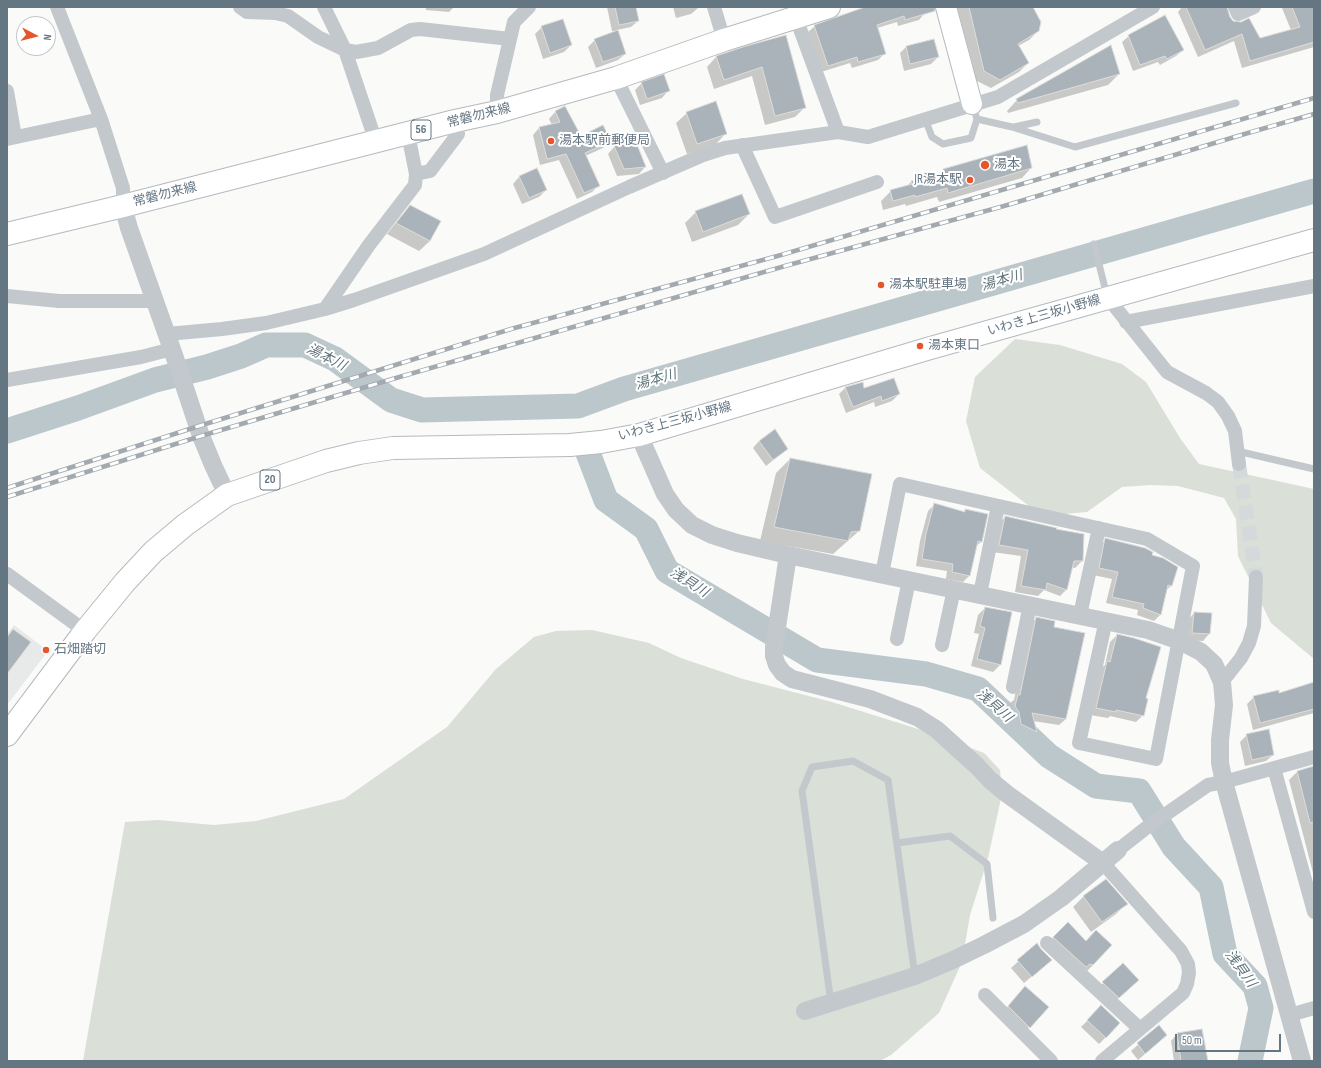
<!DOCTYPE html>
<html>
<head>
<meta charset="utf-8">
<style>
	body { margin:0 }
	#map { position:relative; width:1321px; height:1068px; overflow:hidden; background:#fafaf8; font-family:"Sofia Sans Condensed",sans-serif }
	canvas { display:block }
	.frame { position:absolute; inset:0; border:8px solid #657683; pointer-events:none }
	.north { position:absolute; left:16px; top:16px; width:40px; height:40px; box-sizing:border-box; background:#fff; border:1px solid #c1c8cd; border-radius:50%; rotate:97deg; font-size:11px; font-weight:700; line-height:16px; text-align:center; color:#657683 }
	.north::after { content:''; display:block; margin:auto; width:14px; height:18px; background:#e4572e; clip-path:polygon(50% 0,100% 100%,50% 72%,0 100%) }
	.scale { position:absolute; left:1175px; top:1034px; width:106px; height:18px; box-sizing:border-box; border:2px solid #657683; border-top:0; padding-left:5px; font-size:12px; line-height:14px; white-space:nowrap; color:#657683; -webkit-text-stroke:3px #fff; paint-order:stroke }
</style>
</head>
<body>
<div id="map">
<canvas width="1321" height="1068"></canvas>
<div class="frame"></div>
<div class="north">N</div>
<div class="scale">50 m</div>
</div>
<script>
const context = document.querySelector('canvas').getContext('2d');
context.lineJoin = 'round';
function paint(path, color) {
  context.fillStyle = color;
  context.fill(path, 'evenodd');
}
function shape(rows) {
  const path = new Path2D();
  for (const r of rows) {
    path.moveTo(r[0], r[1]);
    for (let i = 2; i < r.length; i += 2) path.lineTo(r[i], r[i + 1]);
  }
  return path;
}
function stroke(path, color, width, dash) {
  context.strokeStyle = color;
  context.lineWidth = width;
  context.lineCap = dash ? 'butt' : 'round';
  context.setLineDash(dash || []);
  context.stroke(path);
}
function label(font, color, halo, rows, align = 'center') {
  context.font = font + ' "Sofia Sans Condensed","Noto Sans JP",sans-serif';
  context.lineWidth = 4;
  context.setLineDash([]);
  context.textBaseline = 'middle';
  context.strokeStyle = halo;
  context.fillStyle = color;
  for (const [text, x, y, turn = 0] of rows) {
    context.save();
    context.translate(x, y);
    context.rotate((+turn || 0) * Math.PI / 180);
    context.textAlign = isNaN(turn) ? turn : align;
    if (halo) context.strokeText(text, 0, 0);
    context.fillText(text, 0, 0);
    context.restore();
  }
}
paint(shape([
	[14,625,48,651,7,705,7,634]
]), '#e8e9e9');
paint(shape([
	[1015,339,1060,345,1122,364,1146,382,1180,438,1199,464,1314,489,1314,659,1271,623,1238,556,1236,519,1224,498,1178,486,1150,485,1122,487,1087,512,1042,516,980,468,966,421,975,377],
	[592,630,649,643,681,658,743,679,832,702,934,734,984,753,1000,770,1002,794,988,858,970,915,962,962,939,1013,891,1055,880,1061,83,1061,125,822,158,820,214,825,256,821,344,799,447,727,496,669,534,637,556,631]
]), '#dadfd7');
paint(shape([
	[426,7,454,7,449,12,426,10],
	[607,7,635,7,638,21,631,27,617,30,625,54,618,60,596,68,588,47,595,40,617,31,612,31],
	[673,7,697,7,698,8,691,14,676,18],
	[869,7,924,7,925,13,919,20,898,26,897,22,877,28,885,53,878,60,852,68,850,63,821,72,808,32,815,26],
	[957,7,1032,7,1038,31,1029,40,1018,46,1028,63,1019,72,991,88,975,80,972,68,973,66],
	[1182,7,1226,7,1226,11,1232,21,1260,39,1291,30,1282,8,1283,7,1314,7,1314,47,1242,68,1234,41,1198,57,1178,12],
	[542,27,571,45,564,52,543,59,535,34],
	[1129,36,1183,50,1176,56,1160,65,1158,62,1133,71,1122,42],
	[746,47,805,107,795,117,765,125,752,76,714,89,707,67,716,57],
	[906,47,938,57,931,64,904,71,900,53],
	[1119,74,1108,85,1008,113,1007,111,1017,100],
	[642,83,668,91,662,98,640,105,635,90],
	[555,112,580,137,610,141,603,148,585,156,598,186,592,192,577,199,559,160,540,165,533,135,539,128,552,125,549,119],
	[687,113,726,133,716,144,687,154,676,123],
	[614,147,645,167,639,174,617,176,608,154],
	[1031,168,1022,178,939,202,937,197,906,206,905,204,883,210,881,201,891,191,906,187,912,181,940,174,943,170],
	[537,169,546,190,539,197,522,204,513,184,519,177],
	[411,206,430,241,419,251,387,234,400,217],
	[696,212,749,214,738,225,692,242,685,223],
	[845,388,899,394,892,401,875,407,874,402,846,413,839,394],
	[775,430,787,449,766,466,753,448,759,441],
	[790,459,859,531,833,554,760,541,776,473],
	[935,504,963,512,965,510,981,542,975,547,969,576,963,582,946,579,947,571,916,566,920,541,928,511],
	[1005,517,1082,561,1075,568,1071,567,1067,589,1060,596,1044,590,1038,596,1015,592,1021,556,992,552,998,524],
	[1106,540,1151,555,1177,567,1171,586,1165,591,1161,614,1154,621,1137,615,1138,610,1106,603,1112,579,1093,575,1099,546],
	[985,608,1011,613,1000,665,993,672,971,666,979,634,974,633,978,615],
	[1194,613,1209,634,1203,641,1186,640,1188,620],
	[1036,618,1066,719,1059,725,1033,721,1036,731,1030,738,1015,730,1013,719,1009,713,1011,702,1014,700,1030,625],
	[1117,635,1144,699,1143,715,1136,722,1110,716,1108,718,1090,715,1100,669,1105,665,1110,642],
	[1314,683,1314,713,1253,730,1247,704,1254,697,1279,694],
	[1247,735,1273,755,1266,761,1245,766,1240,742],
	[1314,767,1314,877,1289,780,1297,772],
	[1084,896,1126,904,1116,914,1091,932,1073,907],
	[1068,923,1093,965,1086,972,1047,944],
	[1037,944,1044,966,1024,983,1011,968],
	[1123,965,1131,987,1112,1004,1096,990],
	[1019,994,1048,1007,1022,1034,1002,1013],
	[1095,1013,1106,1037,1099,1044,1081,1027],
	[1159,1026,1159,1042,1138,1060,1131,1051],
	[1177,1034,1207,1061,1174,1061,1171,1041]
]), '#0003');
stroke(shape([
	[7,431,78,408,155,380,207,367,241,356,266,345,305,345,335,359,391,400,422,410,578,406,624,389,1314,191],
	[588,453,606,500,646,529,667,571,817,660,926,674,978,689,1049,756,1096,786,1139,791,1174,847,1211,887,1225,954,1255,986,1261,1008,1250,1061]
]), '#bbc7cb', 25);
const building = shape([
	[615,7,636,7,639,21,619,25,615,7],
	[865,7,935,7,935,11,905,20,904,16,877,25,886,54,858,62,857,57,828,66,814,25,865,7],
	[969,7,1033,7,1041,22,1039,31,1018,44,1029,63,1000,80,984,71,969,7],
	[1186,7,1227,7,1230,17,1233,21,1241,22,1249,18,1260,38,1300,27,1292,7,1314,7,1314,42,1250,61,1242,34,1205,50,1186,7],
	[1165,15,1184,50,1167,59,1165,56,1140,65,1128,35,1165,15],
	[563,19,572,45,550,53,541,26,563,19],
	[618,30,626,54,603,62,594,39,618,30],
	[786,35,806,108,775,116,762,67,724,80,716,56,746,46,786,35],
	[934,39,939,57,910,64,906,46,934,39],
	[1111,45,1120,74,1018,103,1016,99,1111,45],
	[664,74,670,91,647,99,641,82,664,74],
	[716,101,727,134,697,144,686,112,716,101],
	[565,106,581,136,603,125,611,141,585,153,600,186,584,193,566,154,547,159,539,127,560,122,555,111,565,106],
	[634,137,646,167,624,169,614,146,634,137],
	[1027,145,1032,168,948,193,947,188,915,197,915,195,893,201,890,190,912,184,911,181,943,172,943,169,1027,145],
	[537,168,547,190,529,198,519,176,537,168],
	[742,194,750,214,703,232,695,211,742,194],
	[410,205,441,221,430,241,396,223,410,205],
	[894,378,900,394,882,401,881,396,853,407,845,387,863,382,864,388,894,378],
	[775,429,788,449,773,460,759,441,775,429],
	[790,458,872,474,860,531,851,532,848,541,774,527,790,458],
	[934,503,965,512,965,509,988,514,982,542,978,541,970,576,952,572,953,564,922,559,926,534,934,503],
	[1005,516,1057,528,1056,529,1084,534,1083,561,1074,561,1067,590,1047,583,1046,590,1021,586,1028,550,999,545,1005,516],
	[1105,538,1145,548,1153,552,1152,555,1163,558,1178,567,1172,586,1168,585,1161,615,1143,608,1144,604,1112,597,1118,572,1099,568,1105,538],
	[985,607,1012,612,1001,665,977,659,985,628,980,626,985,607],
	[1194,612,1212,613,1210,634,1192,633,1194,612],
	[1036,617,1055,621,1054,627,1085,633,1066,719,1032,713,1037,732,1021,724,1019,712,1015,706,1018,695,1020,695,1036,617],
	[13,629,31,642,7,674,7,637,13,629],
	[1117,634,1134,638,1161,647,1146,698,1148,699,1144,716,1116,710,1116,712,1096,708,1107,661,1110,662,1117,634],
	[1314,682,1314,709,1260,723,1253,696,1279,690,1279,693,1314,682],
	[1269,729,1274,755,1252,760,1246,734,1269,729],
	[1314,766,1314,822,1310,823,1297,771,1314,766],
	[1106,879,1128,904,1102,922,1083,896,1106,879],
	[1068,922,1086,941,1096,930,1112,945,1093,965,1090,964,1086,967,1053,937,1068,922],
	[1037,943,1041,949,1052,960,1032,977,1017,960,1037,943],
	[1123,963,1139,980,1119,998,1102,982,1123,963],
	[1025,986,1049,1007,1030,1028,1008,1006,1025,986],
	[1101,1005,1120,1023,1106,1038,1087,1020,1101,1005],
	[1159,1025,1167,1035,1145,1054,1137,1043,1159,1025],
	[1202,1029,1208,1061,1181,1061,1177,1033,1202,1029]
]);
paint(building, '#aab3b9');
stroke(building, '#dcdcda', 1);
stroke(shape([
	[1239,464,1256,577]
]), '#d5d9db', 14, [14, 7]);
const secondary = shape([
	[946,7,972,104]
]);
const primary = shape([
	[7,234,123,206,455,121,497,112,616,78,724,40,829,7],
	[7,735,85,631,125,582,153,552,185,525,227,495,326,461,359,453,393,448,570,445,601,442,639,435,927,349,1314,240]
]);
stroke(secondary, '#b3babf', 22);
stroke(primary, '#b5babe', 24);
stroke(shape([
	[925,119,932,137,943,144,971,138,977,119,972,104],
	[977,119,1012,127,1075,147,1236,103],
	[1014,127,1037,122],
	[1094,244,1107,296],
	[1237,451,1314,469],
	[897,843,950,836,987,864,993,918],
	[831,1003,802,791,812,767,853,761,888,780,915,976]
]), '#c3c8cc', 7);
stroke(shape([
	[57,7,101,119,123,188,123,206],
	[240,7,247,12,275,13,288,16,318,37,345,50,356,52,378,48,411,30,420,29,510,39],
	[324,7,345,50,376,142],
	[714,7,724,40],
	[1235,7,1238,14,1254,7],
	[796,18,838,132],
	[616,78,663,173],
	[7,91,15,137],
	[497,112,497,95,514,22,529,7],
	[7,139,101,119],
	[742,145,775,217,877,182],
	[416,174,430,171,458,134,455,121],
	[7,296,59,301,155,301],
	[1108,298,1167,372,1206,393,1218,402,1228,416,1235,431,1239,464],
	[325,309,369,245,415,185,416,174,408,134],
	[1126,322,1314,286],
	[167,334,222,329,266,323,325,309,354,300,484,254,629,187,703,155,725,148,838,132,868,137,998,97,1153,7],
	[7,380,141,357,172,349],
	[7,574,85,631],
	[882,574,900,484,1147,539,1193,566,1156,759,1079,743,1106,620],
	[980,594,998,506],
	[1080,615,1099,528],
	[897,639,909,580],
	[942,645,954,589],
	[1222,682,1241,658,1249,643,1254,626,1256,577],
	[1013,687,1030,605],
	[1274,768,1314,912],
	[1118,850,1146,828,1208,785,1224,782,1314,757],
	[1047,943,1140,1029],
	[985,995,1051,1061],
	[1290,1015,1314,1008],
	[1102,1061,1183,993,1187,984,1189,973,1188,964,1181,951,1103,863]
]), '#c3c8cc', 14);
stroke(shape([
	[123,206,129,228,174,355,201,436,213,465,227,495],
	[639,435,665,494,676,510,692,525,712,535,737,543,788,555,1148,630,1180,641,1201,652,1214,664,1222,682,1224,705,1220,740,1220,763,1224,782,1302,1061],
	[788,555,774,647,774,656,777,665,783,673,792,679,870,699,917,717,936,729,977,766,990,780,1007,794,1103,863],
	[805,1011,915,976,953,960,984,945,1024,924,1061,898,1118,850]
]), '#c3c8cc', 18);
stroke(secondary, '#fff', 20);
stroke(primary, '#fff', 22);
const rail = shape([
	[7,488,199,426,511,329,781,255,1314,98],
	[7,497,201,436,396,378,785,266,1004,206,1248,133,1314,114]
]);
stroke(rail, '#a2aab0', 4.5);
stroke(rail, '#fff', 3, [9]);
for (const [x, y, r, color] of [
	[551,141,4,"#e4572e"],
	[985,165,5,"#e4572e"],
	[970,180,4,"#e4572e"],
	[881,285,4,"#e4572e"],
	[920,346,4,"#e4572e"],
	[46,650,4,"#e4572e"]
]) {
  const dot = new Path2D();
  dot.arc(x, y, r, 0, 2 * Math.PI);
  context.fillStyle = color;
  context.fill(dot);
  stroke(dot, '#fff', 1.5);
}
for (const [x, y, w] of [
	[421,130,20],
	[270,480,20]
]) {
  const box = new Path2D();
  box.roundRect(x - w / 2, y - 10, w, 20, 3);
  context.fillStyle = '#fff';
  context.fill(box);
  stroke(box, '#657683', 1);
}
label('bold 12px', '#657683', null, [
	["56",421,130],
	["20",270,480]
]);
label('13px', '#657683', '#fff', [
	["常磐勿来線",479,116,-14],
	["常磐勿来線",165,195,-14],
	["いわき上三坂小野線",1044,316,-16],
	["いわき上三坂小野線",675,422,-15]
]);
label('13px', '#657683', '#fff', [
	["湯本駅前郵便局",559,141],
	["湯本",994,165],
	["JR湯本駅",962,180,"right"],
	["湯本駅駐車場",889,285],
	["湯本東口",928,346],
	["石畑踏切",54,650]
], 'left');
label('italic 14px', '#60757c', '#fff', [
	["湯本川",1002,281,-16],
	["湯本川",326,358,27],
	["湯本川",656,380,-16],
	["浅貝川",689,583,32],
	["浅貝川",994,706,41],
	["浅貝川",1240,969,54]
]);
</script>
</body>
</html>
